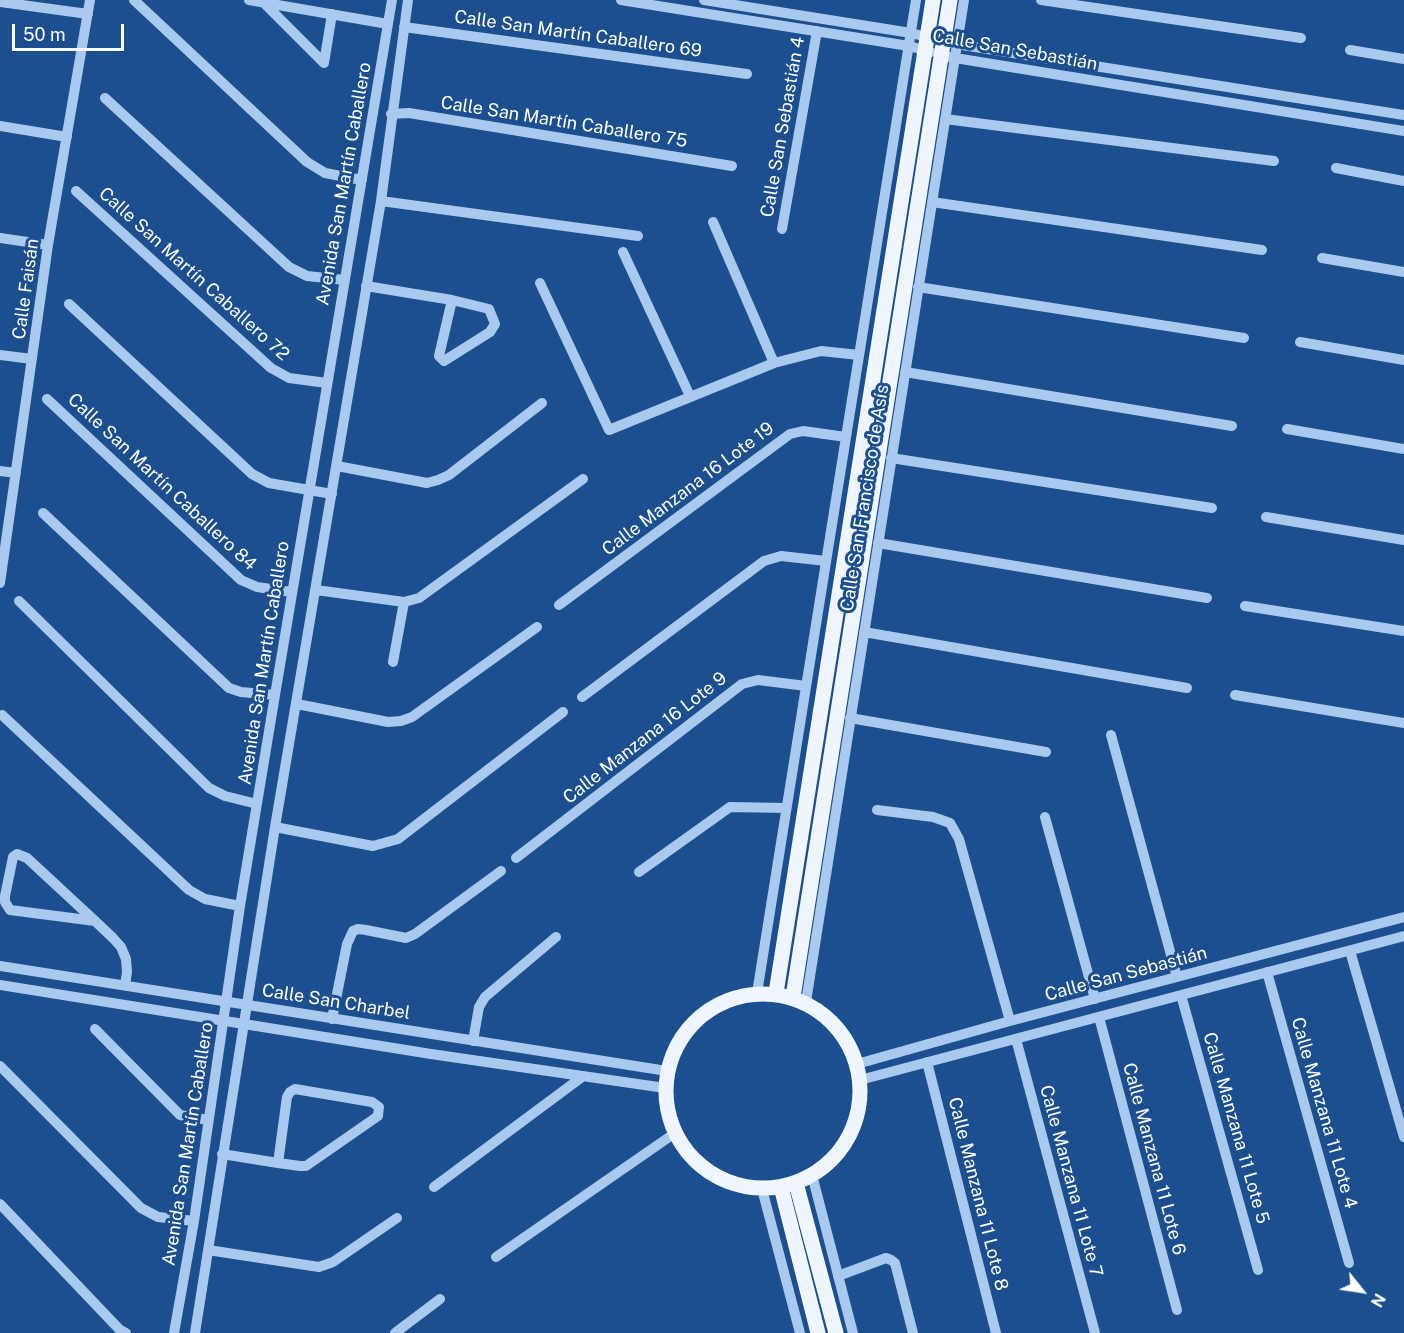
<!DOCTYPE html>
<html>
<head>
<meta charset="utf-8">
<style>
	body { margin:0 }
	#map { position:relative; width:1404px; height:1333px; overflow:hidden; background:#1b4f8f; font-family:"Public Sans",sans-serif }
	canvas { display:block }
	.north { position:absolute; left:1332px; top:1261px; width:60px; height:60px; -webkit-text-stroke:4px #1b4f8f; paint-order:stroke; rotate:120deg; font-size:16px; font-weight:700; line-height:24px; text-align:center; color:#fff }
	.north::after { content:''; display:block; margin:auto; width:21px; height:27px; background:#fff; clip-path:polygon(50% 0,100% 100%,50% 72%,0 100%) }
	.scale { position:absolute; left:12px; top:24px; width:112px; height:27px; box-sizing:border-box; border:3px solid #fff; border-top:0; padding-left:8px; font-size:18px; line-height:21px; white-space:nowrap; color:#fff; -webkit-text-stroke:4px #1b4f8f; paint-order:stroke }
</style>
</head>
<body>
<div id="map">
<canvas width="1404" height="1333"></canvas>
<div class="north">N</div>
<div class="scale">50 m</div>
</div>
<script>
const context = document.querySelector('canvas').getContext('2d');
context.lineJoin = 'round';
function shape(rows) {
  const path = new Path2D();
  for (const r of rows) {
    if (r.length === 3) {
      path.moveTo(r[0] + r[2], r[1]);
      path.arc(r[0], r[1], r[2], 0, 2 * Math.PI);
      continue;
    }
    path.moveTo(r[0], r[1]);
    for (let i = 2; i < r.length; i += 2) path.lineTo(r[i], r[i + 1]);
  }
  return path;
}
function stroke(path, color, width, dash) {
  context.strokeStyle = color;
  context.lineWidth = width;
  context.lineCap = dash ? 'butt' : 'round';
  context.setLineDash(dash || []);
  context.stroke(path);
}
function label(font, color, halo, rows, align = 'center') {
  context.font = font + ' "Public Sans",sans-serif';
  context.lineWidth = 6;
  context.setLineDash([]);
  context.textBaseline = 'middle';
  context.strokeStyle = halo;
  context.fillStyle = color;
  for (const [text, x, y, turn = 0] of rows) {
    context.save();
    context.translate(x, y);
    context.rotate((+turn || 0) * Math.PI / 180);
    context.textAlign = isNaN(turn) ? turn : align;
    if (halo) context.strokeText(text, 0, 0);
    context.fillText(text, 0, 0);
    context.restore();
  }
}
stroke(shape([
	[134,0,307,162,325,173,362,180],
	[249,0,388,24],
	[621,0,909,46,931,52],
	[704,0,911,33,956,44,1404,115],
	[1041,0,1301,38],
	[0,2,88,14],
	[263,2,324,63],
	[404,27,747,74],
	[1350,50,1404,59],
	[949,57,1404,131],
	[324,63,332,14],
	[105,98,289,267,307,276,345,280],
	[391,114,409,113,732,166],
	[945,119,1274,161],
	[0,126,67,137],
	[1336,168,1404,181],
	[76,191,271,368,289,378,327,383],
	[381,201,638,236],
	[932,202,1262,250],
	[713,222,774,363],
	[782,229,817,31],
	[0,238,48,245],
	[623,252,690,396],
	[1322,258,1404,272],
	[540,283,609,430,774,363,821,351,859,355],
	[366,286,452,300,489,309,495,324,490,332,444,361,439,356,452,300],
	[918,287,1244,338],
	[69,304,252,474,269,483,332,494],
	[1300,342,1404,360],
	[0,355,32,359],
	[905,372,1232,426],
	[47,399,241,580,257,587,292,592],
	[1287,429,1404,449],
	[891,458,1212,508],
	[337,466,427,483,438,480,449,475,542,403],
	[0,471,16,473],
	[43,513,229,688,241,692,275,695],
	[1266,517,1404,540],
	[878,543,1207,598],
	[0,583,48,245,90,0],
	[316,590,404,602,419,598,583,479],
	[19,601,209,788,225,796,257,804],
	[559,605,790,434,803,431,846,437],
	[1245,606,1404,631],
	[864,632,1187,688],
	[393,662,404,602],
	[1235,695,1404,723],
	[582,697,764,561,781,556,826,561],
	[297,704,388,722,401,721,412,717,537,627],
	[2,715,189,890,205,899,240,906],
	[850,718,1046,752],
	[1111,735,1177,977],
	[877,810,933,817,950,823,959,839,1010,1021],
	[1045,817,1095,999],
	[275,827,373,846,398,839,563,712],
	[516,858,742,684,758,680,806,686],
	[639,872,730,807,786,808],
	[95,921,10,910,5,902,5,896,13,857,17,854,27,858,95,921,113,938,121,947,126,959,127,972,125,985],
	[1350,951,1404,1137],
	[0,966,667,1071],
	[1267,972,1349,1263],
	[0,985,431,1054,665,1088],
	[757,993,916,0],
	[1181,995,1258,1270],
	[806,1002,964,0],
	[1099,1017,1177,1310],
	[332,1019,347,944,353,931,358,929,366,930,406,938,415,934,501,871],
	[95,1029,180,1115,208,1120],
	[1016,1039,1095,1333],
	[473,1041,479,1007,485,997,556,937],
	[927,1062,996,1333],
	[857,1064,1010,1021,1404,917],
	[0,1066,141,1208,158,1217,194,1221],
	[860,1080,1404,936],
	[222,1154,278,1163,300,1166,306,1166,378,1116,379,1107,372,1102,295,1089,290,1092,287,1097,278,1163],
	[812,1175,853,1333],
	[434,1187,582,1077],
	[762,1189,800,1333],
	[0,1204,119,1329,126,1333],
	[208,1250,319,1267,333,1262,397,1218],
	[496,1257,675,1133],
	[838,1276,886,1258,891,1260,895,1263,913,1333],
	[174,1333,194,1221,240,906,275,695,392,0],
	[195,1333,275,827,381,201,408,0],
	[395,1333,440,1299]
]), '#a9c9ee', 10);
stroke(shape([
	[776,993,933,0],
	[763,1091,97],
	[793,997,950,0],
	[796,1183,836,1333],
	[781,1187,818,1333]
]), '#f0f6ff', 15);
label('18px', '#fff', '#1b4f8f', [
	["Calle San Martín Caballero 69",578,34,8],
	["Calle San Sebastián",1015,50,10],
	["Calle San Martín Caballero 75",564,122,9],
	["Calle San Sebastián 4",783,127,-80],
	["Avenida San Martín Caballero",344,184,-80],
	["Calle San Martín Caballero 72",194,274,42],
	["Calle Faisán",26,289,-82],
	["Calle San Martín Caballero 84",162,482,43],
	["Calle Manzana 16 Lote 19",688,489,-37],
	["Calle San Francisco de Asís",865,498,-81],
	["Avenida San Martín Caballero",264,663,-81],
	["Calle Manzana 16 Lote 9",645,738,-38],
	["Calle San Sebastián",1126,974,-15],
	["Calle San Charbel",336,1002,9],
	["Calle Manzana 11 Lote 4",1324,1113,74],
	["Calle Manzana 11 Lote 5",1236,1128,74],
	["Avenida San Martín Caballero",188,1144,-81],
	["Calle Manzana 11 Lote 6",1154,1159,75],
	["Calle Manzana 11 Lote 7",1071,1181,75],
	["Calle Manzana 11 Lote 8",978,1194,76]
]);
</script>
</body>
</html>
